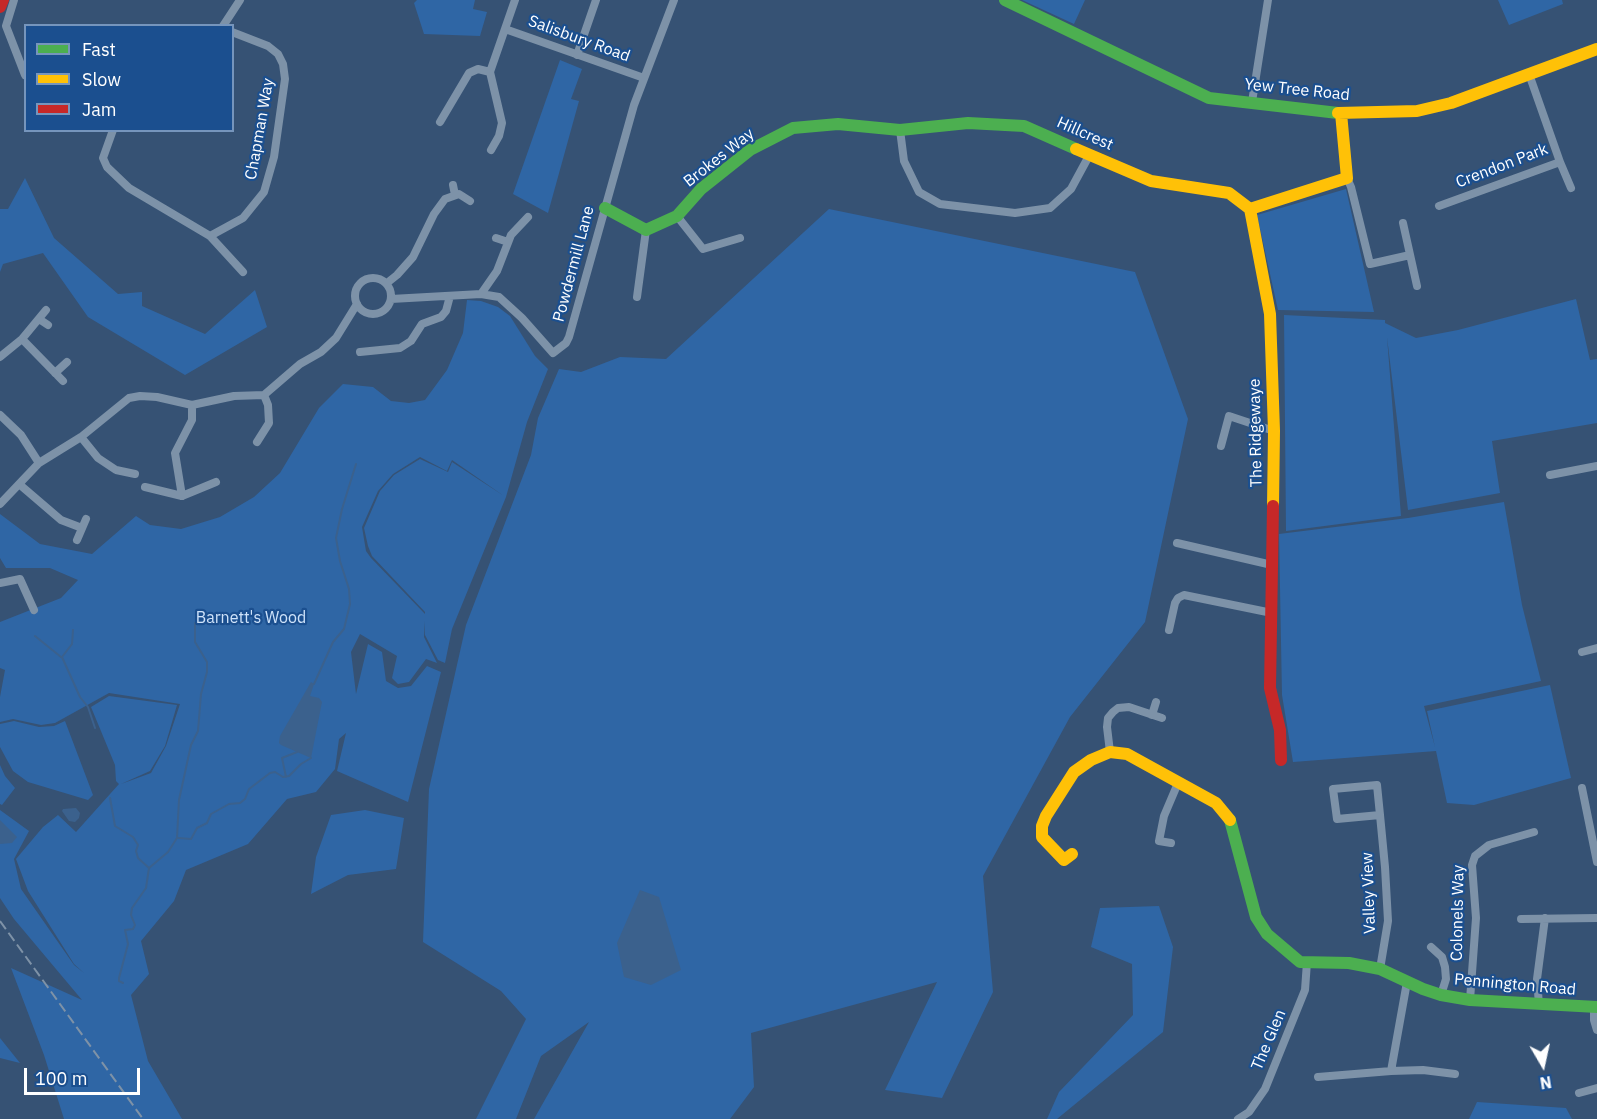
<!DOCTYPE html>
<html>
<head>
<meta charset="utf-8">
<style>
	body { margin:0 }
	#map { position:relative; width:1597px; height:1119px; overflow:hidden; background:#365274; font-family:"IBM Plex Sans",sans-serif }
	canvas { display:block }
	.legend { position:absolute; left:24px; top:24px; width:210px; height:108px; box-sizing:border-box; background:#1b4f8f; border:2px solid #7695bc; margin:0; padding:8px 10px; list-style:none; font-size:18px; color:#fff }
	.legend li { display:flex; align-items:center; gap:12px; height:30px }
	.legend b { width:30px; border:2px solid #7695bc }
	.north { position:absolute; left:1513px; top:1035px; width:60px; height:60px; -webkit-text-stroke:4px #1b4f8f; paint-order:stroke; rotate:171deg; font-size:16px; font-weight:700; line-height:24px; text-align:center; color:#fff }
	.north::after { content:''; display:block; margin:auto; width:21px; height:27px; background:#fff; clip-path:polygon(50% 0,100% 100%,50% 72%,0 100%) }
	.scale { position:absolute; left:24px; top:1068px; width:116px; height:27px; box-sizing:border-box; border:3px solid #fff; border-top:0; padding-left:8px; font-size:18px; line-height:21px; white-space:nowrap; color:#fff; -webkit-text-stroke:4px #1b4f8f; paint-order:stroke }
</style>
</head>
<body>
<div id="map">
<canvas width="1597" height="1119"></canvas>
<ul class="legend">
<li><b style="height:8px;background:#4caf50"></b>Fast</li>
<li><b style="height:8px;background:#ffc107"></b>Slow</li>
<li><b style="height:8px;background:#c62828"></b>Jam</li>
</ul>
<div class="north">N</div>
<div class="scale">100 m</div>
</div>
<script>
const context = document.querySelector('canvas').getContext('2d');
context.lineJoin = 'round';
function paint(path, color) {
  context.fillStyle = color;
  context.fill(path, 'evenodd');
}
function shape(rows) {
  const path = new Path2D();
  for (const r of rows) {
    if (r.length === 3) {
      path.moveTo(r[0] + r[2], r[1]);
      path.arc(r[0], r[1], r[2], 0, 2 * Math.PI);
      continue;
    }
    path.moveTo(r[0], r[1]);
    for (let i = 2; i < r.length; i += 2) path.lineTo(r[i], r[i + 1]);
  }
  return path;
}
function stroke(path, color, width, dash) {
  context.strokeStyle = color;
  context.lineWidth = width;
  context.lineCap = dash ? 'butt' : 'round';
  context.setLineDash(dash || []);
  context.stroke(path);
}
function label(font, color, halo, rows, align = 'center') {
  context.font = font + ' "IBM Plex Sans",sans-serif';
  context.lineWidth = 4.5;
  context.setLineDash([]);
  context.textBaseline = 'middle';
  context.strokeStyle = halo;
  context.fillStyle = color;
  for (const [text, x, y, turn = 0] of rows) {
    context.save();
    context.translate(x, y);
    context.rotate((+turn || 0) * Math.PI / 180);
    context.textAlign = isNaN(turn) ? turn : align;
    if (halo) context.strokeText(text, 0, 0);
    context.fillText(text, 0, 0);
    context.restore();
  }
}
paint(shape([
	[417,0,475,0,473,9,487,12,480,36,424,34,414,3],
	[1022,0,1085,0,1074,24],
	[1498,0,1562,0,1563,4,1509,25],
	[560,60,582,69,571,99,579,101,548,213,513,194],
	[25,178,54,238,118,294,142,292,142,306,205,334,255,290,267,327,185,375,88,317,43,253,3,264,0,272,0,209,8,209],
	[1346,189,1374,312,1278,310,1257,215],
	[829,209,1135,272,1188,419,1145,622,1070,717,983,876,993,992,942,1098,885,1090,937,982,751,1033,754,1087,730,1119,534,1119,589,1022,541,1056,516,1119,476,1119,526,1019,501,991,423,942,429,789,466,625,531,455,538,418,559,369,581,372,620,357,666,359],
	[1576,299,1590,360,1597,359,1597,423,1492,441,1500,493,1408,510,1387,337,1401,516,1286,531,1284,315,1385,320,1385,323,1416,338,1458,330],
	[467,300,481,301,498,307,510,316,535,356,548,369,527,422,506,497,452,629,445,663,438,660,425,635,425,621,424,637,437,663,426,659,409,682,398,684,392,678,397,656,360,634,351,652,356,694,368,644,382,652,386,681,398,688,411,686,427,666,441,672,408,802,337,771,346,733,339,739,335,769,316,792,287,799,248,844,186,870,174,901,141,941,149,974,131,995,148,1061,182,1119,64,1119,44,1055,11,968,82,1000,14,919,0,898,0,810,29,831,14,859,21,889,74,965,84,973,74,964,28,891,16,859,43,827,58,815,76,832,119,784,116,781,115,765,91,707,109,696,177,705,165,746,150,771,121,784,151,773,166,746,180,704,109,693,55,723,41,725,13,719,0,722,0,697,5,670,0,668,0,622,61,598,78,580,50,568,6,568,0,558,0,514,40,544,92,554,136,516,150,525,181,529,220,517,254,497,280,473,319,408,343,384,373,387,391,401,409,403,425,400,447,370,463,333],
	[420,457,447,471,452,460,504,496,452,462,448,472,420,459,394,475,380,491,364,528,368,546,372,556,425,612,425,614,371,558,366,551,362,527,378,491,393,474],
	[1504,502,1522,605,1541,681,1424,706,1435,747,1427,711,1550,685,1571,778,1474,805,1447,803,1436,751,1293,762,1282,695,1279,534,1408,518],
	[14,721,39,727,54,726,65,721,93,795,88,800,28,782,13,771,0,747,0,724],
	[0,765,5,776,15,788,2,805,0,804],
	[365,810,404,818,396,869,348,875,311,894,316,857,331,815],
	[1159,906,1173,947,1163,1032,1057,1119,1047,1119,1059,1092,1133,1015,1132,964,1091,947,1100,908],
	[0,1038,20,1063,0,1058],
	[1477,1102,1566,1108,1572,1119,1469,1119]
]), '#2f66a5');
paint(shape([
	[311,682,314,684,310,696,319,698,322,702,311,758,281,745,279,743,280,736],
	[76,808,80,813,79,818,75,822,69,821,62,811,63,809],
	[0,820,17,837,12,843,0,844],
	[640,890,659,897,681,970,651,985,624,977,617,943]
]), '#3b618d');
stroke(shape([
	[73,630,72,644,62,657,80,697,88,707,95,728],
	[35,636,61,657],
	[314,684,333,642,344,629,350,604,349,589,340,561,336,538,342,509,356,464],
	[286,777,282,758,297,752],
	[110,798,115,826,133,837,138,845,136,851,138,858,149,868],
	[178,838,191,839,197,828,207,823,211,814,229,804,240,803,245,799,249,789,270,773,275,772,283,777,289,776,301,764,311,758],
	[123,983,119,981,119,978,128,944,125,930,133,929,135,925,131,915,132,908,146,888,149,868,168,852,177,838,179,800,191,745,198,731,201,694,207,672,207,662,195,642,195,623]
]), '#3b618d', 2);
stroke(shape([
	[14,0,6,26,25,75],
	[223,26,240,0],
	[505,29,644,78],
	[577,55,596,0],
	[1252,102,1268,0],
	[440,122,469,73,478,69,490,72],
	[113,130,103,158,107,167,129,188,210,236,243,272],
	[900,130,904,161,919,192,940,204,1015,213,1050,208,1071,189,1090,154],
	[491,150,499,136,502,123,490,72,515,0],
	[1560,162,1571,188],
	[1347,178,1351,187,1370,264,1410,255],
	[453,185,455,195],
	[1439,206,1560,162,1529,74],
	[677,216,703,249,740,238],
	[1403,223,1417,286],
	[210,236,243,218,264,192,274,157,285,79,283,64,278,54,268,46,232,32],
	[496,238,508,242],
	[373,296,18],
	[387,283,397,275,413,257,434,214,445,199,459,194,470,201],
	[481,294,497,271,511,235,528,217],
	[637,297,646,230],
	[391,299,481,294,499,297,522,318,553,353,566,343,569,337,634,105,674,0],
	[39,319,48,325],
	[22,339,63,381],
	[360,352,400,348,411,341,422,324,441,317,446,311,450,296],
	[0,357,22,339,46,310],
	[55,373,67,362],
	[192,405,192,420,175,453,182,496,216,482],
	[0,415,21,435,39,463],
	[81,437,98,458,116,470,135,474],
	[257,442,269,423,268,405,264,395],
	[1221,446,1229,416,1274,431],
	[1550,475,1597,466],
	[19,484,61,520,82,528],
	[145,487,182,496],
	[0,504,39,463,81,437,129,398,140,396,157,397,192,405,234,396,264,395,300,364,321,352,336,338,357,304],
	[77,540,86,519],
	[1177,543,1272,565],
	[0,583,20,579,34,610],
	[1169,630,1175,603,1178,598,1184,595,1272,613],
	[1582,652,1597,648],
	[1152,715,1156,702],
	[1110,752,1107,727,1108,718,1113,712,1118,708,1129,707,1162,718],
	[1582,788,1597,862],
	[1380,815,1337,819,1333,789,1377,785,1380,815,1385,867,1388,921,1380,969],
	[1171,843,1159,841,1164,816,1178,783],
	[1521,919,1597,918],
	[1431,947,1442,957,1445,967,1446,979,1441,995],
	[1470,1000,1476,918,1472,865,1475,856,1489,845,1534,832],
	[1539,1005,1537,979,1545,918],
	[1594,1007,1594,1020,1597,1030],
	[1391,1071,1423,1070,1455,1074],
	[1318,1077,1391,1071,1407,982],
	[1579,1093,1597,1088],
	[1238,1119,1249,1112,1265,1089,1305,990,1307,962]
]), '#7d92a8', 8);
stroke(shape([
	[1005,0,1209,98,1338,113],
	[605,208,646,230,677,216,701,189,750,150,793,128,838,124,900,130,968,123,1024,126,1076,149],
	[1230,820,1256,917,1267,934,1300,962,1349,963,1380,969,1423,989,1441,995,1470,1000,1597,1007]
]), '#4caf50', 12);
stroke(shape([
	[1338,113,1417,111,1451,103,1597,49],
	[1076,149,1151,181,1229,193,1250,209],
	[1273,506,1274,431,1270,314,1250,209,1347,178,1341,113],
	[1072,854,1064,860,1042,837,1042,826,1046,816,1074,772,1091,760,1110,752,1127,754,1216,803,1230,820]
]), '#ffc107', 12);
stroke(shape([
	[0,7,3,0],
	[1273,506,1270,688,1280,730,1281,760]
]), '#c62828', 12);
stroke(shape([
	[0,921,143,1119]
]), '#7e92a7', 2, [10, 4.5]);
label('16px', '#fff', '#1b4f8f', [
	["Salisbury Road",579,39,20],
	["Yew Tree Road",1297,90,6],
	["Chapman Way",260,129,-80],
	["Hillcrest",1085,134,24],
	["Brokes Way",719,158,-38],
	["Crendon Park",1502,166,-21],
	["Powdermill Lane",574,264,-75],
	["The Ridgewaye",1256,433,-91],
	["Valley View",1369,893,-92],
	["Colonels Way",1458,913,-89],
	["Pennington Road",1515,985,5],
	["The Glen",1269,1040,-67]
]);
label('16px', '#cfe3fa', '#1b4f8f', [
	["Barnett's Wood",251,618]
]);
</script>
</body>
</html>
